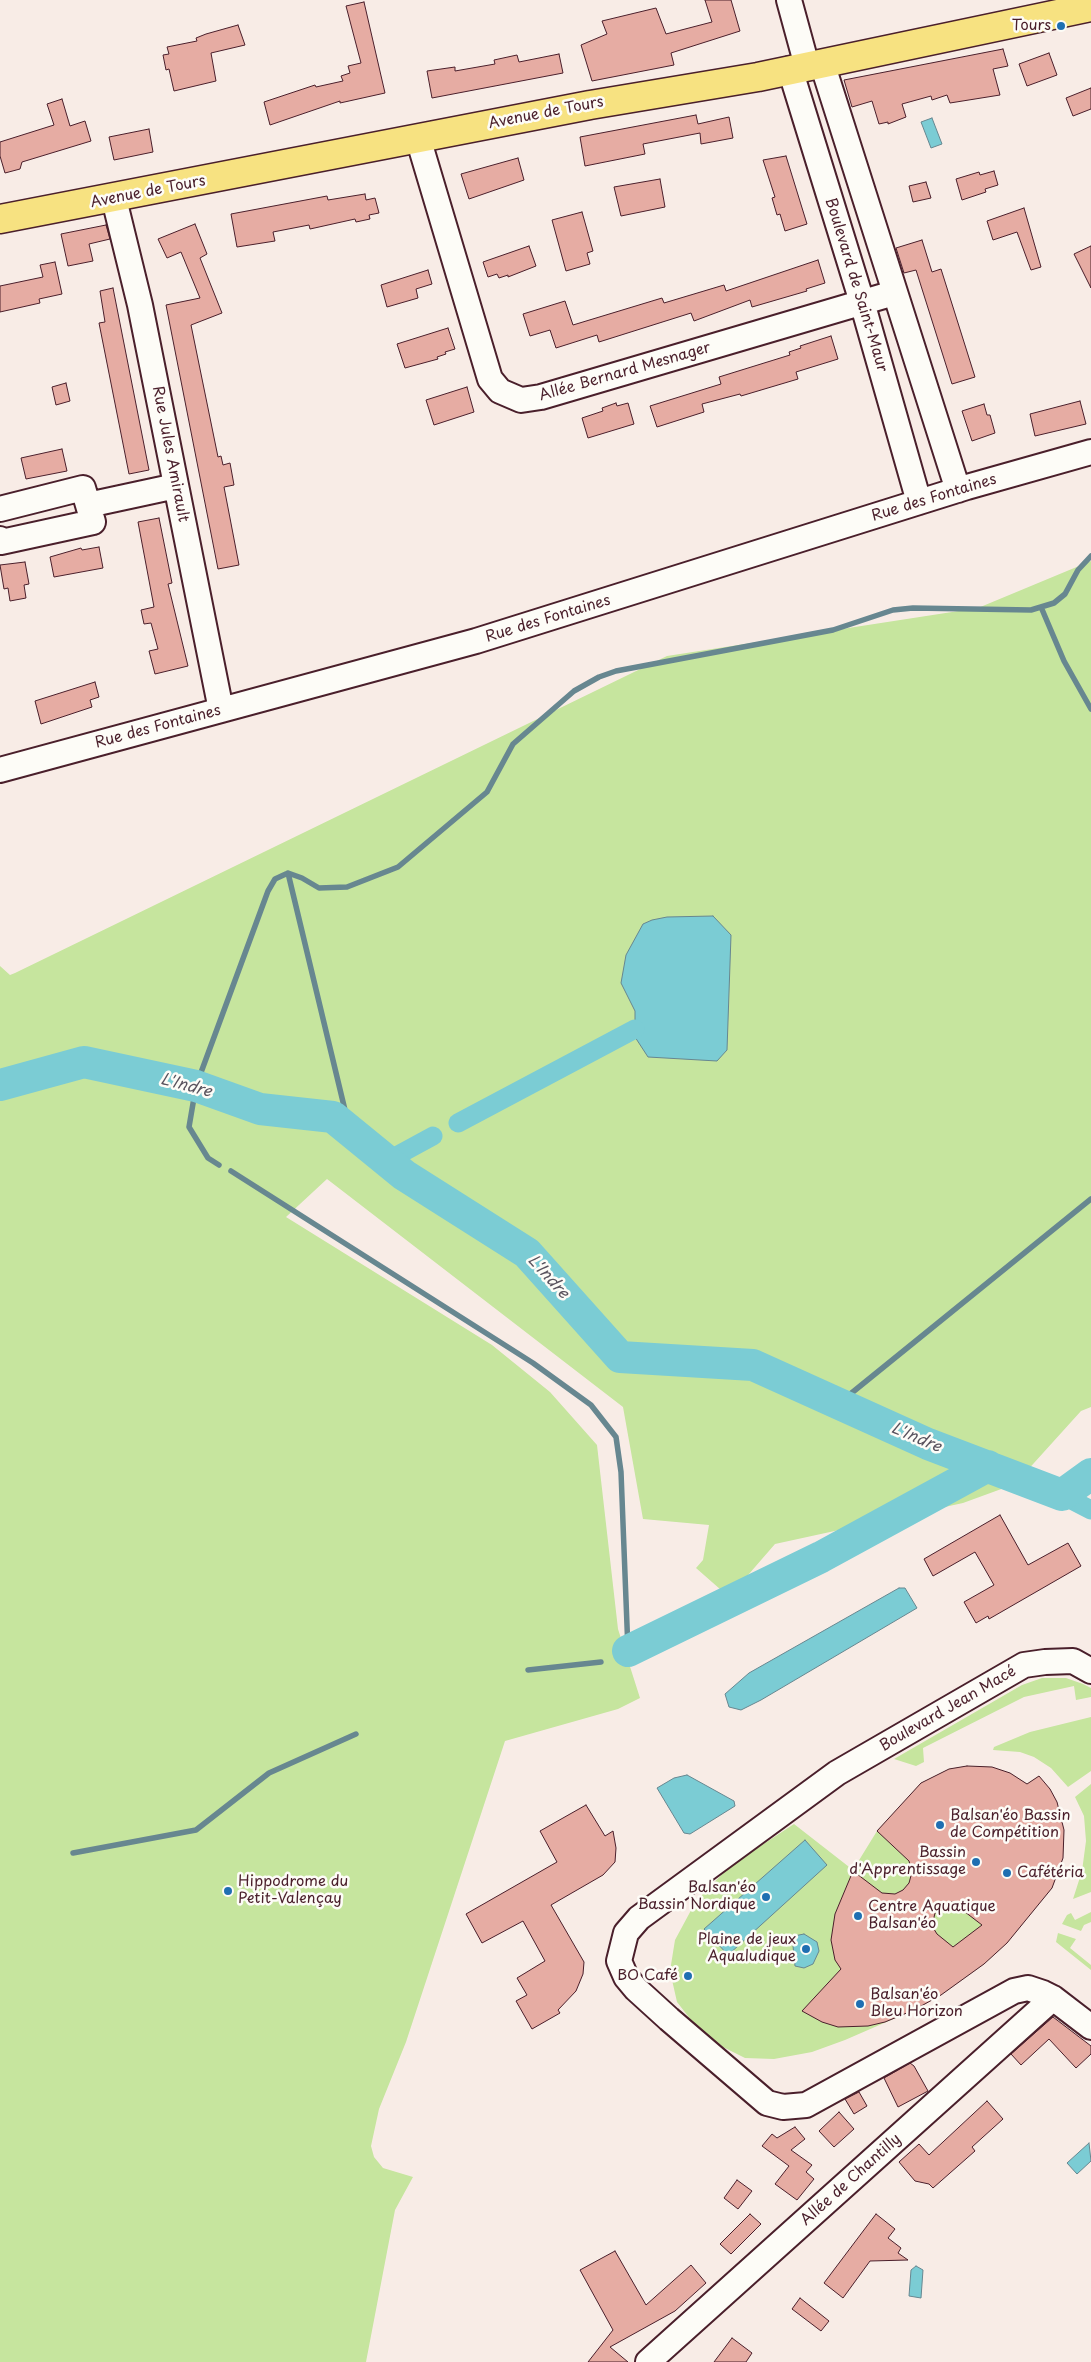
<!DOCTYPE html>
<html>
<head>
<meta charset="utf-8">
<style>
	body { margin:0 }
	canvas { display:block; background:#f8ece6 }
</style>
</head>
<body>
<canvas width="1091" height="2362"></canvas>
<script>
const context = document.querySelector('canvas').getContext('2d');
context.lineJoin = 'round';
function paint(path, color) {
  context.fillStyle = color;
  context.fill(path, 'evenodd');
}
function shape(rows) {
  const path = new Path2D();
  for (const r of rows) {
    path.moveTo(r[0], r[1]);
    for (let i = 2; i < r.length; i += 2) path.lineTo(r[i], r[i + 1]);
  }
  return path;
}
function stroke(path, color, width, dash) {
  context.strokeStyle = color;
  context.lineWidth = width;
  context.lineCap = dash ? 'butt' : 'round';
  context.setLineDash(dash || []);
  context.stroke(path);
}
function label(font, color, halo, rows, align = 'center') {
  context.font = font + ' "Playpen Sans",sans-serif';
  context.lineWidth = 5;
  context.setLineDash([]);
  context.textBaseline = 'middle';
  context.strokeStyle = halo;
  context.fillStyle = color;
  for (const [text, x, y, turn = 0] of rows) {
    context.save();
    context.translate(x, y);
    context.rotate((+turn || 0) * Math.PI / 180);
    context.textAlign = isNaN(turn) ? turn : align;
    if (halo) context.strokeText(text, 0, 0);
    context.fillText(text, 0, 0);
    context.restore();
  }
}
paint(shape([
	[1091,561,1091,1407,1081,1411,1015,1484,963,1503,775,1544,729,1597,696,1568,703,1560,709,1525,643,1519,623,1407,327,1179,286,1217,492,1345,550,1392,597,1445,618,1629,640,1698,618,1709,505,1741,406,2042,379,2109,371,2146,374,2157,383,2168,413,2177,395,2210,366,2362,0,2362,0,966,10,975,15,973,667,656,978,608],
	[1042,1678,1066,1678,1083,1684,1091,1688,1091,1697,1076,1700,1074,1686,1024,1697,923,1748,924,1762,916,1766,894,1759,1022,1685],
	[1091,1717,1091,1771,1068,1787,1051,1768,1034,1757,1020,1752,993,1750,994,1747,1030,1732],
	[967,1766,992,1767,1010,1773,1027,1784,1039,1776,1057,1802,1064,1830,1063,1857,1052,1888,1007,1943,984,1964,941,1995,914,2010,845,2040,812,2052,774,2059,745,2058,723,2047,695,2025,677,2002,670,1971,675,1940,696,1901,730,1866,794,1824,853,1870,877,1831,921,1783,949,1769],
	[1091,1784,1091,1892,1073,1899,1082,1871,1086,1841,1084,1816,1075,1797],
	[1091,1912,1091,1922,1084,1925,1081,1931,1062,1924,1067,1915,1071,1913,1075,1920],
	[1058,1933,1076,1939,1070,1948,1091,1965,1091,1970,1056,1942]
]), '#c6e59e');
const water = shape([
	[932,118,942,144,931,148,921,122,932,118],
	[713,916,731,935,727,1050,717,1061,648,1057,635,1037,635,1011,621,983,626,955,643,924,652,920,667,917,713,916],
	[899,1588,905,1588,917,1608,761,1700,741,1710,729,1707,725,1694,749,1673,899,1588],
	[687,1775,734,1801,735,1806,690,1834,684,1833,657,1788,674,1778,687,1775],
	[805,1840,827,1865,728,1955,704,1929,805,1840],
	[804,1934,817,1942,819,1951,813,1964,804,1968,795,1966,793,1946,794,1936,804,1934],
	[1089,2143,1091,2161,1077,2174,1067,2163,1089,2143],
	[916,2266,923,2270,921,2298,909,2296,911,2270,916,2266]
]);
paint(water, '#7bccd4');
stroke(water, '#678790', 1);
stroke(shape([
	[1041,607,1064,661,1091,709],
	[288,873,350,1131],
	[219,1165,208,1158,189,1127,196,1086,268,891,275,879,288,873,302,878,319,888,347,887,398,867,487,792,513,744,574,691,599,677,616,671,833,630,893,610,913,608,1031,610,1054,603,1065,594,1078,570,1091,556],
	[231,1171,533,1363,591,1405,616,1437,621,1472,628,1651],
	[838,1404,1091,1199],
	[528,1670,601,1662],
	[73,1853,196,1830,269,1773,356,1734]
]), '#678790', 5.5);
stroke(shape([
	[458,1123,635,1029],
	[387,1161,433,1136],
	[1062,1495,1091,1510]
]), '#7bccd4', 19);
stroke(shape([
	[0,1085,84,1062,196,1086,260,1109,333,1117,404,1175,527,1253,620,1357,753,1365,928,1444,1062,1495,1091,1474],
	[628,1651,821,1557,988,1466]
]), '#7bccd4', 32);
const building = shape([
	[705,0,731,0,740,31,671,53,674,65,592,81,581,45,607,34,602,21,656,8,666,34,712,22,705,0],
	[364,2,385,93,340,103,340,101,270,125,264,102,315,85,316,87,343,81,341,76,350,73,348,66,361,63,346,6,364,2],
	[238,25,245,45,211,53,216,81,174,91,169,69,166,70,163,55,169,54,167,47,197,41,196,38,206,34,238,25],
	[1003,49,1008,66,993,69,1000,95,950,103,947,95,932,100,931,96,902,104,906,117,888,124,888,122,879,124,872,101,852,107,844,80,1003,49],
	[1049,53,1057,75,1027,86,1019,64,1049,53],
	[559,54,563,73,432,98,427,71,455,67,455,71,495,64,494,60,517,55,519,62,559,54],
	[1091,88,1091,109,1073,116,1066,98,1091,88],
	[62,99,70,126,85,121,91,141,22,162,20,169,5,173,0,156,0,142,54,125,47,104,62,99],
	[696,115,698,124,729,117,733,138,701,144,700,133,643,144,645,154,585,166,580,137,696,115],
	[149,129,153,152,114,160,109,137,149,129],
	[786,156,807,224,785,231,780,214,777,215,772,198,775,197,763,160,786,156],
	[518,158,524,180,469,199,461,174,518,158],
	[994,171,998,185,985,189,986,192,962,200,956,179,979,172,980,175,994,171],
	[660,179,665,207,621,216,614,187,660,179],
	[926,182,931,198,913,202,909,186,926,182],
	[365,194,366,200,375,198,379,213,369,215,370,219,356,222,355,219,310,229,309,225,273,232,275,241,237,247,231,214,327,196,328,200,365,194],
	[1024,208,1041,267,1031,270,1017,232,993,240,987,221,1024,208],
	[582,212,593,251,587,253,590,264,566,271,552,220,582,212],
	[195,224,207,254,200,258,222,313,191,325,218,457,221,456,223,465,230,463,234,485,224,487,239,565,218,569,166,305,200,298,181,252,167,258,158,239,195,224],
	[106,225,110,239,89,244,93,261,68,266,61,234,106,225],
	[922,240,932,272,941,269,975,377,952,384,916,270,904,273,896,248,922,240],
	[529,246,536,266,508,277,508,275,499,278,497,274,488,277,483,262,529,246],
	[1091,246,1091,288,1074,254,1091,246],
	[818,260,825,283,806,289,807,291,752,307,750,300,694,321,691,313,599,342,597,335,556,348,550,330,530,336,523,314,565,301,573,325,662,298,664,303,724,285,726,291,818,260],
	[55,262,62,294,39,299,40,303,0,312,0,286,43,277,40,265,55,262],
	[428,270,432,284,416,289,418,298,387,307,381,285,428,270],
	[113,288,149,470,129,474,99,323,105,322,100,291,113,288],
	[448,328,455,349,445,352,446,354,437,357,438,359,405,368,397,344,448,328],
	[831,336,838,359,796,372,798,379,741,396,740,394,702,404,704,412,657,427,650,406,721,384,719,377,790,355,789,352,801,348,800,346,831,336],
	[66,383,70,401,56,405,52,387,66,383],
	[467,387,474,412,434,425,426,400,467,387],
	[1080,401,1086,424,1035,436,1030,414,1080,401],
	[616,403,617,406,628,403,634,424,588,438,582,418,603,411,602,408,616,403],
	[984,404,987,415,990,415,995,433,972,441,962,411,984,404],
	[62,449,67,471,26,479,21,458,62,449],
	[159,518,172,583,168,584,188,666,155,674,149,651,158,649,151,623,144,624,141,610,154,607,138,522,159,518],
	[99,547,103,568,54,577,50,557,81,548,82,550,99,547],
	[25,562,29,584,24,585,26,598,10,601,8,588,4,589,0,565,25,562],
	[95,682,99,697,90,700,92,707,41,724,35,701,95,682],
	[1000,1515,1028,1565,1068,1543,1081,1566,989,1619,988,1616,976,1623,964,1602,994,1585,975,1552,933,1576,924,1559,1000,1515],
	[967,1766,992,1767,1010,1773,1027,1784,1039,1776,1050,1789,1057,1802,1064,1830,1063,1858,1052,1888,1007,1943,984,1964,941,1995,914,2010,885,2022,868,2026,838,2027,822,2022,802,2011,841,1969,835,1960,831,1940,835,1914,853,1871,882,1893,895,1894,903,1890,909,1883,912,1872,909,1861,877,1831,921,1783,949,1769,967,1766],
	[952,1902,982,1925,953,1947,937,1934,932,1926,935,1913,952,1902],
	[586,1805,605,1836,613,1831,616,1848,615,1862,603,1875,551,1905,584,1962,583,1974,576,1991,558,2010,560,2013,532,2029,516,2001,527,1995,517,1978,545,1961,523,1921,482,1943,466,1914,557,1862,540,1831,586,1805],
	[1053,2017,1091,2046,1091,2054,1076,2068,1049,2039,1021,2065,1011,2054,1053,2017],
	[910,2063,914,2066,928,2091,898,2107,884,2078,910,2063],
	[859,2092,867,2106,854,2114,845,2099,859,2092],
	[987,2101,1003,2119,972,2147,975,2151,933,2188,929,2184,915,2181,899,2162,919,2144,929,2155,987,2101],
	[839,2112,854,2129,834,2147,819,2131,839,2112],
	[795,2127,805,2139,791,2150,812,2165,806,2172,814,2179,797,2200,775,2184,789,2166,762,2146,772,2134,777,2138,795,2127],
	[737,2180,752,2191,738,2209,724,2198,737,2180],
	[750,2214,761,2224,731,2254,720,2244,750,2214],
	[876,2214,895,2229,888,2238,901,2248,898,2253,908,2260,870,2261,843,2298,824,2283,876,2214],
	[615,2251,646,2305,691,2265,706,2283,675,2311,610,2347,628,2362,588,2362,613,2330,580,2270,615,2251],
	[800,2298,829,2321,821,2331,792,2309,800,2298],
	[732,2338,752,2353,746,2362,714,2362,732,2338]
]);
paint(building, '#e6aca3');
stroke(building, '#4a1f2b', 1);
const minor = shape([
	[789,0,807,66],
	[822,63,958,490],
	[790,69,862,302,919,502],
	[418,138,490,379,500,391,521,400,541,397,894,293],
	[114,199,140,305,221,710],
	[88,505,176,486],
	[0,509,83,488,93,522,1,542,0,539],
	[0,770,476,641,967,487,1091,452],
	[1091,1671,1073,1661,1045,1662,1024,1665,837,1773,639,1918,626,1933,619,1961,626,1977,636,1989,669,2019,767,2103,783,2107,806,2105,1014,1991,1028,1988,1043,1993,1053,1998,1091,2027],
	[648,2362,1053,1998]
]);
const major = shape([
	[0,219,590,105,758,77,1091,7]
]);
stroke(minor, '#4a1f2b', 28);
stroke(major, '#4a1f2b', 31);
stroke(minor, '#fdfcf7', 24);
stroke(major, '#f7e281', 28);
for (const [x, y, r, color] of [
	[1061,26,5,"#1f6fb2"],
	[940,1825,5,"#1f6fb2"],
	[976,1862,5,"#1f6fb2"],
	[1007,1873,5,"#1f6fb2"],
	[228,1891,5,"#1f6fb2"],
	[766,1897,5,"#1f6fb2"],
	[858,1916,5,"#1f6fb2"],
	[806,1949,5,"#1f6fb2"],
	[688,1976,5,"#1f6fb2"],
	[860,2004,5,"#1f6fb2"]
]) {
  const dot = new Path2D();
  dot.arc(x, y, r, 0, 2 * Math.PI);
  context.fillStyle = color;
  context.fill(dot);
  stroke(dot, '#fdfcf7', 2);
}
label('15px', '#4a1f2b', '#fdfcf7', [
	["Tours",1051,26],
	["Balsan'éo Bassin",950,1816,"left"],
	["de Compétition",950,1833,"left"],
	["Bassin",966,1853],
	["d'Apprentissage",966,1870],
	["Cafétéria",1017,1873,"left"],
	["Hippodrome du",238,1882,"left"],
	["Petit-Valençay",238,1899,"left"],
	["Balsan'éo",756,1888],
	["Bassin Nordique",756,1905],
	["Centre Aquatique",868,1907,"left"],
	["Balsan'éo",868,1924,"left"],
	["Plaine de jeux",796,1940],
	["Aqualudique",796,1957],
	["BO Café",678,1976],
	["Balsan'éo",870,1995,"left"],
	["Bleu Horizon",870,2012,"left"]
], 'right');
label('15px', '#4a1f2b', '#fdfcf7', [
	["Avenue de Tours",546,113,-11],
	["Avenue de Tours",148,192,-11],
	["Boulevard de Saint-Maur",856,285,73],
	["Allée Bernard Mesnager",625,372,-16],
	["Rue Jules Amirault",170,454,79],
	["Rue des Fontaines",934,498,-17],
	["Rue des Fontaines",548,619,-17],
	["Rue des Fontaines",158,727,-15],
	["Boulevard Jean Macé",948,1709,-30],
	["Allée de Chantilly",851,2180,-42]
]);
label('italic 16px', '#59535e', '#fdfcf7', [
	["L'Indre",186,1086,15],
	["L'Indre",548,1277,48],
	["L'Indre",916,1438,23]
]);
</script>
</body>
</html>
